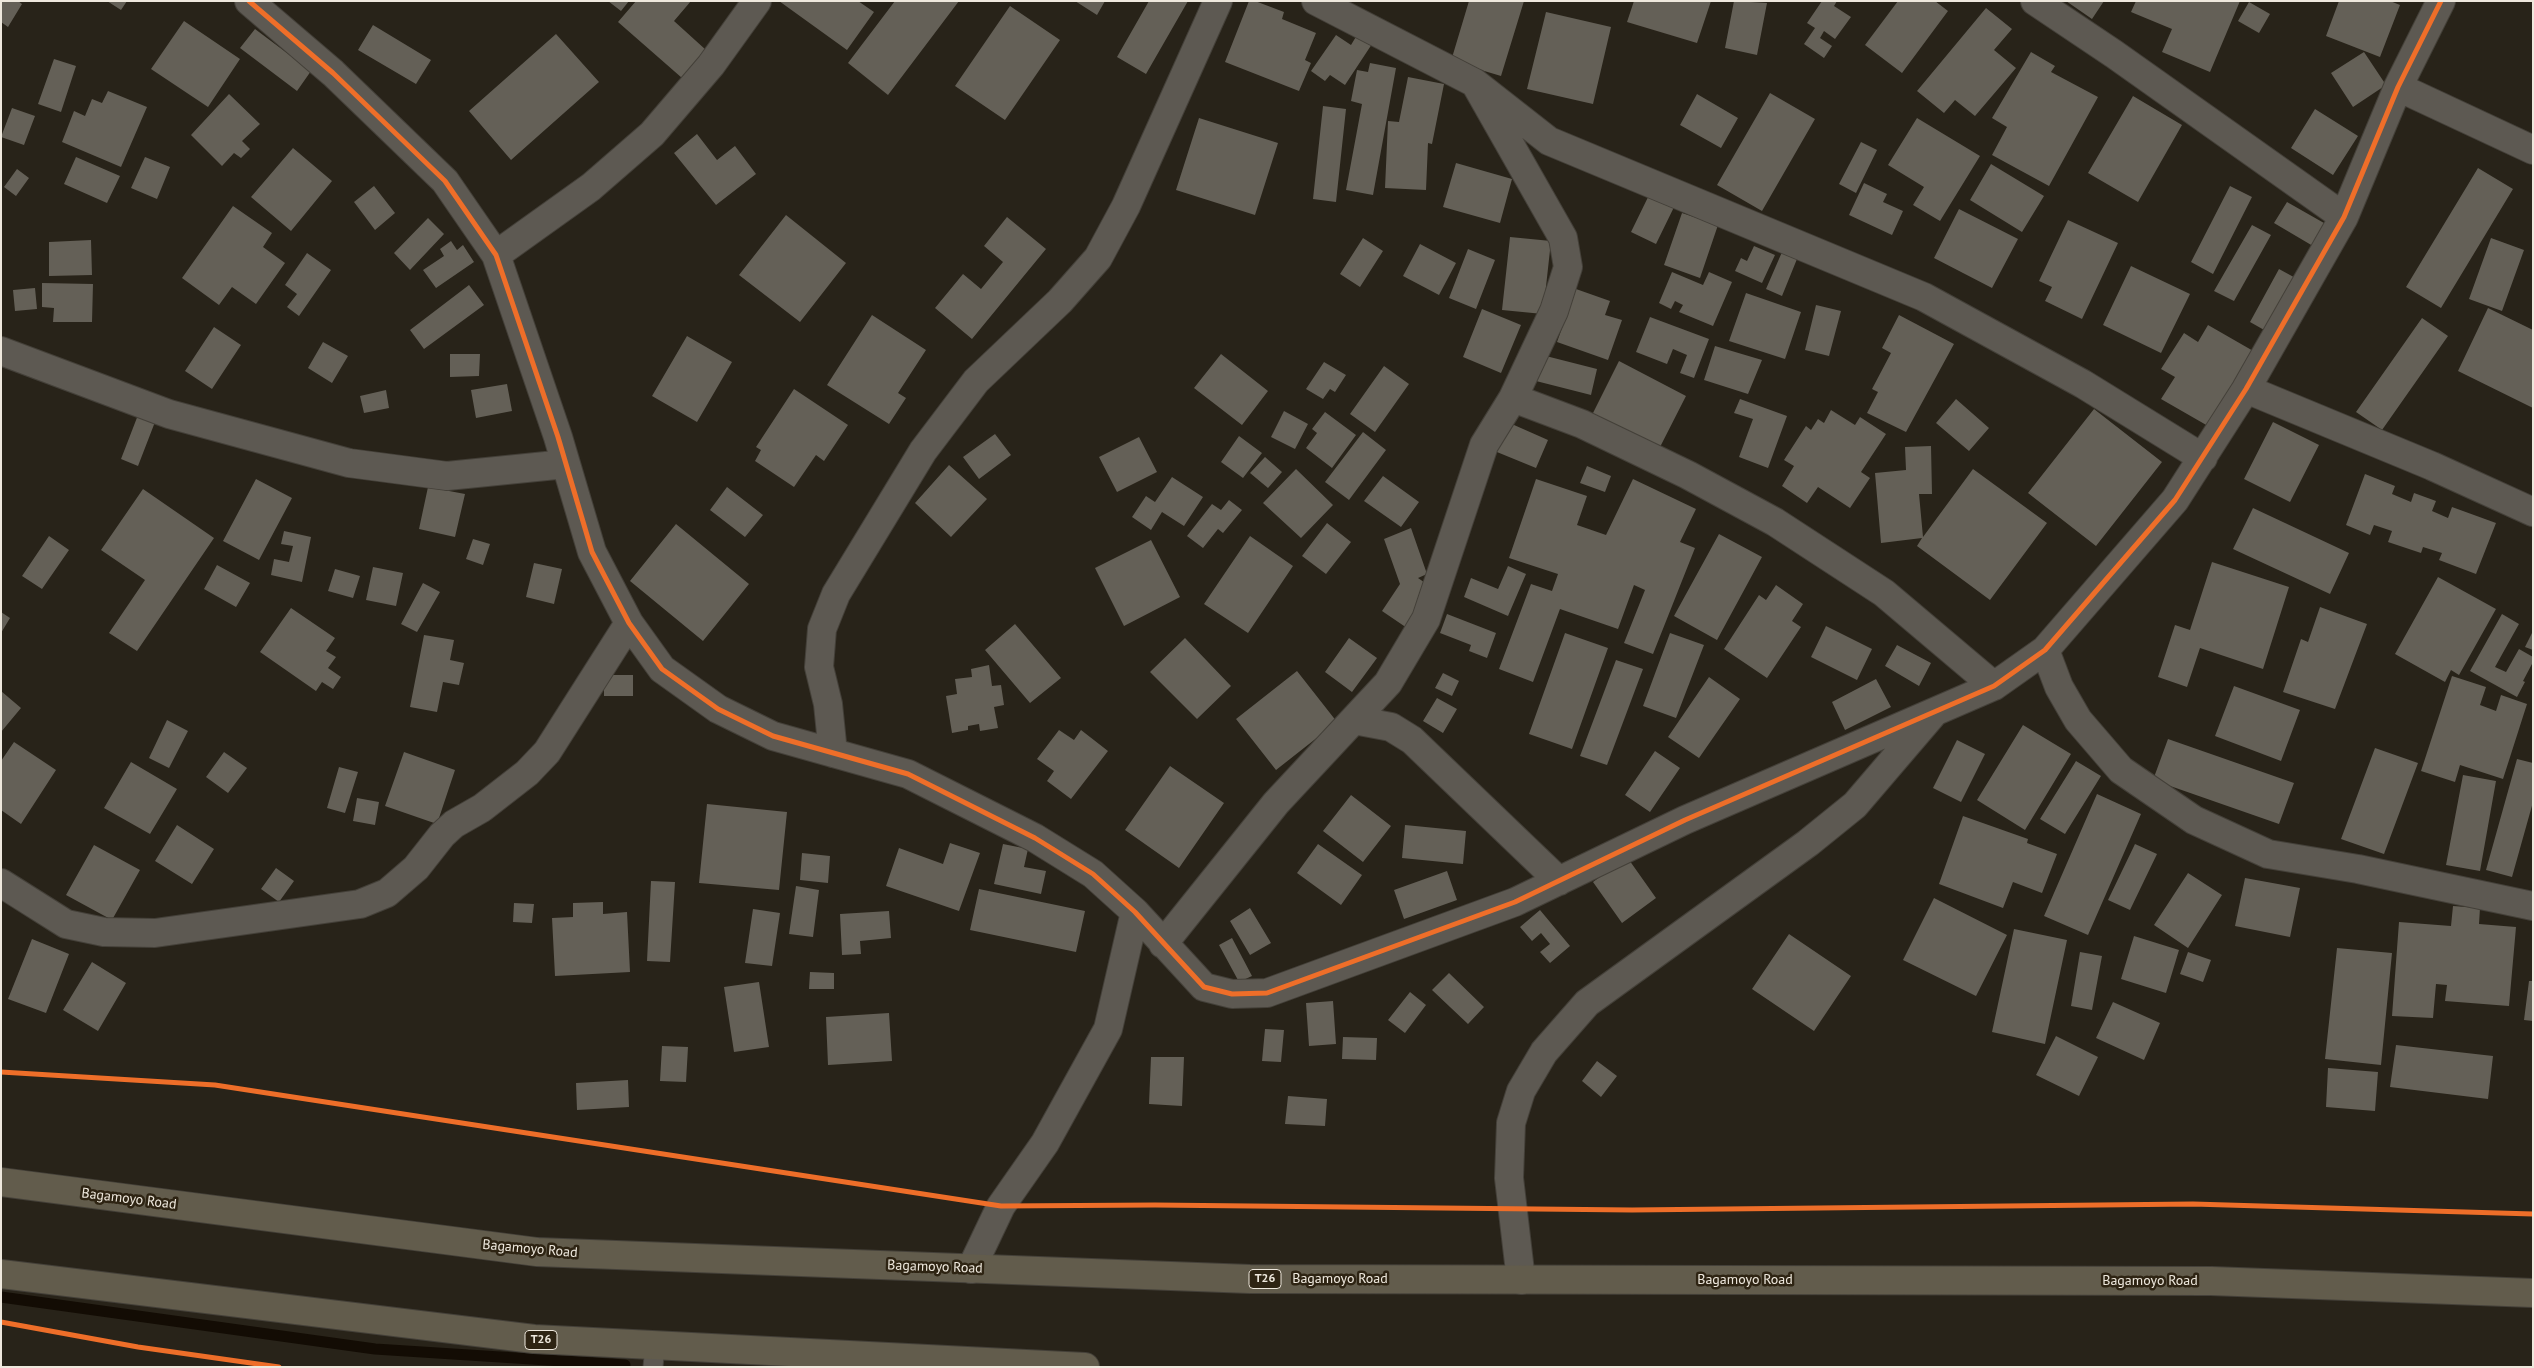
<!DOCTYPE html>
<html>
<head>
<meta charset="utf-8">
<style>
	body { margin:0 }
	#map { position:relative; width:2534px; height:1368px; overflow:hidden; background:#282319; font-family:"PT Sans",sans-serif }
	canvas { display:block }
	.frame { position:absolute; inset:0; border:2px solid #eee8dd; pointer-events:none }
</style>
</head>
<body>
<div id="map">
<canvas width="2534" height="1368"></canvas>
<div class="frame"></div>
</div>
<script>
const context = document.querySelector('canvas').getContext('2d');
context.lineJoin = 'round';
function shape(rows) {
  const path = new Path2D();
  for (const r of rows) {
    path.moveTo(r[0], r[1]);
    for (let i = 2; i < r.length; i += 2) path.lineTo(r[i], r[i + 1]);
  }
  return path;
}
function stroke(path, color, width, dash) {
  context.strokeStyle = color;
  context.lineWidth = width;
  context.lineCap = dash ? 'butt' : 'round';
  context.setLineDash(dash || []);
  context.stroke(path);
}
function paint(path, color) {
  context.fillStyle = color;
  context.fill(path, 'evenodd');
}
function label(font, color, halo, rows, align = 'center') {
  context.font = font + ' "PT Sans",sans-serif';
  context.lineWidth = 5;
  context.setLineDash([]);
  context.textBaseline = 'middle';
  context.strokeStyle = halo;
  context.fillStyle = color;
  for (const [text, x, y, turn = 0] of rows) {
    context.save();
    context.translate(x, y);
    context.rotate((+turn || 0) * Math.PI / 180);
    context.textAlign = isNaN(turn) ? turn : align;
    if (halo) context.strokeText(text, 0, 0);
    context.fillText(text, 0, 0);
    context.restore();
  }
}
stroke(shape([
	[1,1297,375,1349,625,1365]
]), '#130c04', 11);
paint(shape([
	[1,1,18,1,22,4,8,27,1,22],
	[107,1,127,1,121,10],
	[608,1,629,1,621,11],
	[636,1,691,1,674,21,706,50,682,78,618,22],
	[779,1,858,1,874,12,847,50],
	[895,1,959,1,888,95,848,63],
	[1075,1,1105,1,1097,15],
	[1149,1,1188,1,1146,74,1117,57],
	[1249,1,1255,1,1284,12,1282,19,1316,33,1305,60,1311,63,1299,91,1225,62],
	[1469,1,1524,1,1501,76,1451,61],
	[1634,1,1711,1,1697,43,1627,22],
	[1734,1,1767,3,1757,55,1725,48],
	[1822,1,1837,1,1834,6,1851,17,1835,39,1824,31,1820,38,1832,46,1824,58,1804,44,1815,28,1807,23],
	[1898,1,1935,1,1948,11,1902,73,1865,45],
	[2066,1,2104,1,2092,19],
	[2136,1,2240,1,2210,72,2162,52,2172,29,2131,12],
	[2339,1,2390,1,2400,5,2380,57,2326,36],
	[2249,2,2270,14,2259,33,2238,21],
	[1010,6,1060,40,1005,120,955,86],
	[1986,8,2012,29,1994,50,2016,68,1975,116,1955,100,1944,113,1917,91],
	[1546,12,1611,27,1593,104,1527,89],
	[184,21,240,59,208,107,151,69],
	[373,25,431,60,416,84,358,50],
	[255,29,311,71,297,91,240,48],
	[556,34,599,82,511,160,469,111],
	[1336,35,1351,45,1357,35,1372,44,1345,85,1330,75,1325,81,1311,71],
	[2031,52,2055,66,2051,72,2098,97,2049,186,1992,155,2007,127,1992,118],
	[2364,52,2386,85,2353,107,2331,73],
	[54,59,76,66,61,112,38,104],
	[1370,63,1396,68,1373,195,1346,190,1362,104,1351,101,1357,70,1368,72],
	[1408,77,1444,84,1432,144,1428,143,1426,190,1385,188,1388,121,1399,122],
	[108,91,147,107,121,167,62,142,74,111,85,116,92,99,102,103],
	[1770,93,1815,119,1762,211,1717,185],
	[229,94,260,124,242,141,250,149,241,158,234,153,222,166,191,135],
	[1697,94,1738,118,1721,148,1680,125],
	[2133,96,2182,125,2138,202,2088,173],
	[1323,106,1346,109,1336,202,1313,199],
	[12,108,35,116,24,145,1,137],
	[2315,109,2358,136,2333,175,2291,148],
	[1199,118,1278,143,1255,215,1176,190],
	[1917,118,1980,156,1940,221,1913,205,1924,187,1888,165],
	[697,134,717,160,735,146,756,174,716,205,674,153],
	[1861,142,1877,150,1856,193,1839,184],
	[293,148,332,181,291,231,251,197],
	[76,157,120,176,107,203,64,184],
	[145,157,170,167,157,199,131,188],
	[1456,163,1512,179,1500,223,1443,207],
	[1991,164,2044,196,2022,232,1970,200],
	[2478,168,2513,189,2441,308,2406,287],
	[17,169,29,178,16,196,4,187],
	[1864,183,1887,194,1883,202,1903,211,1892,235,1849,215],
	[374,186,395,213,375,230,354,202],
	[2230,186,2252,197,2213,274,2191,262],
	[1651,191,1676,203,1656,244,1631,232],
	[2287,202,2331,227,2318,249,2274,223],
	[233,206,272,233,263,247,285,263,256,304,232,287,219,305,182,278],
	[1959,209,2018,239,1992,288,1934,258],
	[1682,213,1718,225,1700,278,1664,265],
	[786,215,846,263,800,322,739,275],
	[1007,217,1046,249,972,339,935,308,963,274,981,289,1003,262,984,246],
	[428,218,444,234,410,270,394,253],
	[2068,220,2118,243,2082,319,2045,301,2052,287,2039,281],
	[2252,225,2271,235,2234,301,2214,291],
	[1510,237,1551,241,1543,314,1502,310],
	[1363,238,1383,251,1360,287,1340,274],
	[2491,238,2524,250,2502,311,2469,299],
	[91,240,92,275,49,276,49,242],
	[451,241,457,250,463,245,474,262,436,288,423,270,444,256,440,249],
	[1420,244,1456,263,1439,295,1403,276],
	[1754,246,1775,255,1762,283,1735,271,1741,258,1747,261],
	[1468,249,1495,260,1476,309,1449,298],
	[1782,252,1797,259,1782,296,1766,289],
	[307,253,331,270,299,316,287,307,297,294,285,285],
	[2131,266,2190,294,2161,353,2103,325],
	[2279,269,2301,281,2273,335,2250,322],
	[1672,272,1703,285,1709,272,1732,282,1713,326,1679,312,1683,305,1675,301,1671,309,1659,303],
	[42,283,93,284,92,322,53,322,54,308,42,307],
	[469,285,484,305,424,349,410,330],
	[35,288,37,309,15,311,13,290],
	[1576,289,1610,301,1605,315,1622,320,1608,360,1557,342],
	[1746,293,1801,312,1785,359,1729,341],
	[1816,305,1841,311,1829,356,1805,350],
	[2488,308,2533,330,2533,408,2458,371],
	[1482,309,1521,325,1501,373,1463,357],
	[872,315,926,350,898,393,906,398,889,424,827,385],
	[1899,315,1954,344,1906,432,1867,413,1878,392,1872,389,1891,353,1882,348],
	[1650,317,1709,339,1694,378,1680,373,1687,355,1673,349,1667,364,1636,352],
	[2422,318,2448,336,2382,430,2356,412],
	[2208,325,2255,352,2208,426,2161,399,2175,377,2161,369,2184,333,2198,342],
	[214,327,241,345,212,389,185,371],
	[687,336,732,362,697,422,652,396],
	[323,342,348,356,332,383,308,368],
	[1715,346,1762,360,1748,394,1704,380],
	[450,354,480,354,479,376,450,377],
	[1221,354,1268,391,1242,425,1194,388],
	[1542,355,1597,369,1591,395,1536,381],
	[1619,361,1686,396,1659,449,1592,415],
	[1324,362,1346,375,1335,392,1330,389,1323,399,1306,389],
	[1384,366,1409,384,1375,432,1350,414],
	[507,384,512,411,476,418,471,390],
	[794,389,848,425,824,461,816,455,794,487,755,461,761,450,756,447],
	[386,390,389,408,364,413,360,396],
	[1740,399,1787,416,1768,468,1739,457,1753,419,1734,413],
	[1956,399,1989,428,1969,451,1936,423],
	[2094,409,2162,462,2096,546,2028,493],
	[1831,410,1855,425,1860,417,1886,434,1861,472,1870,478,1850,508,1818,487,1807,503,1782,486,1794,466,1784,460,1806,426,1811,430,1818,419,1824,423],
	[1284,411,1308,424,1295,449,1271,437],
	[1325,412,1356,435,1332,468,1306,448,1317,433,1312,429],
	[138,415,155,422,138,466,121,459],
	[1505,421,1548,440,1536,468,1492,450],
	[2273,422,2319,445,2290,502,2244,479],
	[1363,432,1386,450,1349,500,1325,482],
	[995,434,1011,455,979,479,963,457],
	[1239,436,1262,453,1243,478,1221,462],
	[1139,437,1157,472,1117,492,1099,457],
	[1931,446,1932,494,1919,494,1923,537,1973,469,2047,523,1990,600,1917,546,1922,538,1881,543,1875,473,1906,470,1905,447],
	[1265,457,1282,472,1268,488,1250,473],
	[949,465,987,499,951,537,915,503],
	[1587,466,1611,476,1605,492,1580,483],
	[1296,469,1333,505,1301,538,1263,503],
	[2365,474,2395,486,2392,494,2411,502,2414,493,2436,501,2432,511,2448,518,2452,507,2496,523,2476,574,2439,560,2442,553,2423,547,2421,553,2388,542,2392,531,2374,525,2370,535,2346,525],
	[1383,476,1419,502,1401,527,1364,501],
	[1172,477,1203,497,1184,526,1162,512,1151,530,1132,517,1146,496,1155,502],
	[256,479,292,498,259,560,223,541],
	[1536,479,1587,496,1577,525,1606,535,1633,479,1696,509,1680,542,1695,548,1653,654,1624,643,1645,590,1634,585,1618,629,1560,609,1533,682,1499,669,1531,584,1552,591,1558,574,1509,558],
	[428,487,465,494,455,537,419,529],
	[727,487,763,515,745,537,710,510],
	[143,489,214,538,137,651,109,633,145,580,101,550],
	[1229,500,1242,510,1223,533,1218,529,1203,548,1187,536,1212,504,1221,510],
	[2253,508,2349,553,2330,594,2233,549],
	[1327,523,1351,542,1326,574,1302,556],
	[676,524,749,584,703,641,630,581],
	[1411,528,1427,574,1418,578,1434,589,1407,628,1382,611,1400,584,1384,539],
	[284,531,311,537,302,582,271,575,274,559,289,562,293,546,281,544],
	[1719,534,1762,557,1717,640,1674,616],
	[49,536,69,550,42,589,22,576],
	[1250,536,1293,566,1248,633,1204,604],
	[473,539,490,544,483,565,466,559],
	[1151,540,1180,597,1124,626,1095,568],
	[2212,562,2289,587,2263,669,2200,648,2187,687,2158,677,2175,625,2190,630],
	[534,563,562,569,554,604,526,597],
	[217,565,250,583,236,607,204,589],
	[1508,566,1526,574,1508,616,1464,597,1471,578,1498,589],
	[373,567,403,573,396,606,366,600],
	[335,569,360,576,353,598,328,591],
	[2438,577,2496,609,2459,675,2451,670,2445,682,2395,654],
	[423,583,440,592,417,632,401,624],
	[1776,585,1803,604,1792,621,1801,627,1767,678,1724,649,1759,595,1766,600],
	[2320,607,2367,624,2335,709,2283,692,2301,639,2308,642],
	[291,608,335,638,326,651,336,657,328,668,341,677,333,689,322,682,316,691,260,652],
	[1,612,10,618,1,633],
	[1447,614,1496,633,1487,658,1469,651,1471,645,1440,633],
	[2502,614,2519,624,2495,667,2506,672,2519,649,2533,657,2533,662,2523,681,2525,682,2517,697,2470,671],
	[1015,624,1061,678,1030,703,985,650],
	[1826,626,1872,649,1857,680,1811,657],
	[2533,631,2533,650,2525,647],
	[1565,633,1608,648,1572,749,1529,734],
	[1670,633,1704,645,1676,718,1643,706],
	[424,635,454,640,450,660,464,663,459,685,443,682,437,712,410,707],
	[1185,638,1231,686,1197,719,1150,672],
	[1349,638,1377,658,1352,692,1325,672],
	[1897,645,1931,663,1919,686,1885,666],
	[1616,660,1643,669,1607,765,1580,756],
	[989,665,992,686,1001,685,1004,705,994,707,998,728,980,731,979,724,968,726,968,730,952,733,946,696,957,694,955,679,972,677,971,669],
	[1297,671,1337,722,1276,770,1236,719],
	[1443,673,1459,681,1452,696,1435,688],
	[604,675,633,675,633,696,604,696],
	[2452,676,2486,687,2480,705,2496,711,2501,695,2527,704,2503,779,2460,765,2455,782,2421,771],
	[1709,677,1740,699,1699,758,1668,737],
	[1876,679,1891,707,1845,730,1832,702],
	[2234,686,2300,710,2281,761,2215,736],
	[1,691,21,708,1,732],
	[1437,698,1457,709,1443,733,1423,721],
	[167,720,188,731,169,768,149,758],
	[2023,725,2071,754,2025,830,1977,800],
	[1059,730,1074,740,1081,730,1108,751,1071,799,1047,781,1054,771,1037,759],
	[2168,739,2294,783,2279,824,2153,780],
	[1957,740,1985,754,1961,802,1933,788],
	[14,742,56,770,21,824,1,810,1,761],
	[2375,748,2418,763,2384,854,2341,839],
	[1655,751,1680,768,1650,812,1625,795],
	[224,752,247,768,228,793,206,777],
	[404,752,455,770,437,824,385,806],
	[2517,759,2533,763,2533,802,2512,877,2486,870],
	[2076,761,2101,776,2065,834,2040,819],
	[131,762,177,789,150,834,104,808],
	[1170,766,1224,803,1179,868,1125,830],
	[339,767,358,772,345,813,327,808],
	[2463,775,2496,781,2480,871,2446,865],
	[2097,794,2141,814,2088,935,2044,916],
	[1351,795,1391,826,1363,862,1323,831],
	[357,798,379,802,375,825,353,821],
	[707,804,787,812,779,890,699,883],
	[1963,816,2028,839,2027,843,2057,854,2042,893,2013,882,2003,908,1939,884],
	[177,825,214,849,192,884,155,861],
	[1405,825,1466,831,1463,864,1402,858],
	[950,843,980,853,959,911,886,886,899,848,943,864],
	[1003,844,1028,849,1024,867,1046,871,1041,894,994,884],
	[1318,844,1362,875,1341,905,1297,873],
	[2135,844,2157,854,2130,910,2108,900],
	[94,845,140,870,112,920,66,895],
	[802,853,830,856,828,883,800,880],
	[1627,857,1656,898,1622,923,1593,882],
	[276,868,294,881,279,902,261,889],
	[1447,871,1457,900,1404,919,1394,890],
	[2188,873,2222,895,2188,948,2154,925],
	[2245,878,2300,888,2290,937,2235,926],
	[651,881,675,882,670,962,647,961],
	[796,886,819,890,813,937,789,934],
	[979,889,1085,911,1076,952,970,930],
	[1934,898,2007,935,1976,996,1903,960],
	[603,902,603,914,627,912,630,972,555,976,552,918,573,917,573,903],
	[514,903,534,904,532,923,513,922],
	[2453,906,2480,908,2479,924,2516,927,2509,1006,2445,1001,2447,985,2436,984,2433,1018,2392,1016,2399,922,2451,926],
	[1250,908,1271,943,1250,955,1230,921],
	[753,909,780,913,772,966,745,963],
	[1540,910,1570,946,1550,963,1540,952,1550,944,1541,933,1532,941,1520,927],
	[889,911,891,938,860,941,861,954,842,955,840,914],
	[2014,929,2067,940,2045,1044,1992,1032],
	[1789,934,1851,976,1814,1031,1752,989],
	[2134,936,2179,950,2166,993,2121,979],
	[1232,938,1252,976,1239,982,1219,945],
	[32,939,69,954,46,1013,8,999],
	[2337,948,2392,953,2381,1065,2325,1059],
	[2080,952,2102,956,2092,1010,2071,1006],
	[2188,952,2211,960,2203,982,2180,974],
	[92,962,126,983,98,1031,63,1010],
	[810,972,834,973,834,989,809,989],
	[1449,973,1484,1007,1468,1024,1432,990],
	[2529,981,2533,981,2533,1021,2524,1020],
	[759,982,769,1047,734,1052,724,987],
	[1410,992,1426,1005,1405,1033,1388,1020],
	[1333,1001,1336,1044,1309,1046,1306,1003],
	[2113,1002,2160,1023,2144,1060,2096,1038],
	[889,1013,892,1061,828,1065,826,1017],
	[1265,1029,1284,1030,1281,1062,1262,1061],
	[2056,1036,2098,1057,2079,1096,2036,1075],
	[1343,1037,1377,1038,1376,1060,1342,1059],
	[2396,1045,2493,1056,2488,1099,2390,1087],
	[662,1046,688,1047,686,1082,660,1081],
	[1151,1057,1184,1057,1182,1106,1149,1104],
	[1597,1061,1617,1076,1601,1097,1582,1081],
	[2328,1068,2378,1072,2375,1111,2326,1107],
	[628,1080,629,1107,577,1110,576,1083],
	[1288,1096,1327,1099,1325,1126,1285,1124]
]), '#646057');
const service = shape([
	[653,1367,655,1345]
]);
const minor = shape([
	[249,1,333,73,445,181,496,255,558,437,592,552,629,623,662,669,718,709,773,736,908,774,1035,838,1093,874,1135,912,1204,987,1232,994,1267,993,1515,902,1685,820,1994,686,2045,650,2175,500,2246,389,2344,217,2398,87,2441,1],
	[1316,1,1475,83,1549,141,1924,297,2083,384,2203,458],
	[2035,1,2114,54,2344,217],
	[2398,87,2533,150],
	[496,255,591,187,652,134,711,65,757,1],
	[1,351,169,414,349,463,447,476,566,464],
	[2246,389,2432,466,2533,512],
	[1513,398,1582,424,1688,475,1775,522,1884,593,1994,686],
	[2045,650,2059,687,2078,720,2121,770,2194,820,2268,854,2358,869,2533,906],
	[1354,720,1391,727,1412,740,1559,881],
	[833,753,828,704,819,667,822,629,836,594,923,451,976,381,1060,301,1098,258,1126,206,1218,1],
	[1,883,66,924,104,932,155,933,360,904,387,893,416,868,442,835,454,824,482,808,527,773,547,752,629,623],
	[1163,944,1276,803,1388,683,1426,619,1484,445,1513,398,1554,311,1568,267,1563,238,1475,83],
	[971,1269,1001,1206,1045,1143,1108,1029,1135,912],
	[1521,1280,1509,1178,1511,1123,1521,1091,1544,1052,1587,1003,1808,843,1855,805,1932,715]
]);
const trunk = shape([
	[1,1182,537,1252,1250,1279,2211,1281,2533,1293],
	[1,1274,534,1339,1085,1367]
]);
stroke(service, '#444039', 21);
stroke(minor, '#444039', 30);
stroke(trunk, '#444039', 30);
stroke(service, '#5d5952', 19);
stroke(minor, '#5d5952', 28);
stroke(trunk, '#625c4c', 28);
stroke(shape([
	[249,1,333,73,445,181,496,255,558,437,592,552,629,623,662,669,718,709,773,736,908,774,1035,838,1093,874,1135,912,1204,987,1232,994,1267,993,1515,902,1685,820,1994,686,2045,650,2175,500,2246,389,2344,217,2398,87,2441,1],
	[1,1072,215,1085,1001,1206,1155,1205,1632,1210,2193,1204,2533,1214],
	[1,1322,138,1347,279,1367]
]), '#ee6e29', 5);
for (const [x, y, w] of [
	[1265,1279,32],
	[541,1340,32]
]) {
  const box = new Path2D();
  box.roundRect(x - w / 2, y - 9.5, w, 19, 4);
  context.fillStyle = '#2e2413';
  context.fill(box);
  stroke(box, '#eee8dd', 1);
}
label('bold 12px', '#eee8dd', null, [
	["T26",1265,1279],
	["T26",541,1340]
]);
label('14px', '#eee8dd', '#2e2413', [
	["Bagamoyo Road",129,1199,7],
	["Bagamoyo Road",530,1249,5],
	["Bagamoyo Road",935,1267,2],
	["Bagamoyo Road",1340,1279],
	["Bagamoyo Road",1745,1280],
	["Bagamoyo Road",2150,1281]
]);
</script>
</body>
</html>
